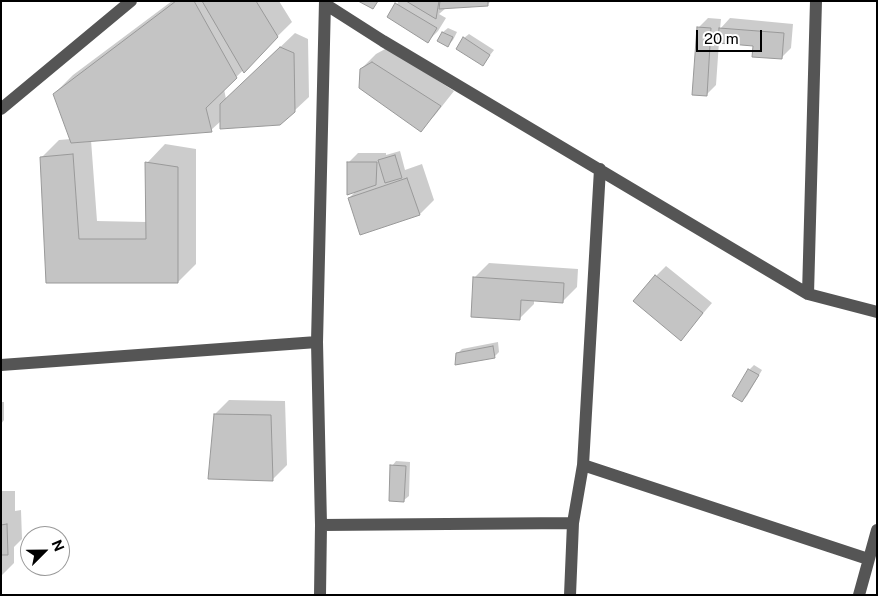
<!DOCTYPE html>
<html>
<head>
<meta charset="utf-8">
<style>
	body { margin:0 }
	#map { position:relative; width:878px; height:596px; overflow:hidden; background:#fff; font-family:"Public Sans",sans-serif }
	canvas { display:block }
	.frame { position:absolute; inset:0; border:2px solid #000; pointer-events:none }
	.north { position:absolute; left:20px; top:526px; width:50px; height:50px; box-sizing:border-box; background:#fff; border:1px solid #999; border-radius:50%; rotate:67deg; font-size:14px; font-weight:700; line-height:20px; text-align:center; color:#000 }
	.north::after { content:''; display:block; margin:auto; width:18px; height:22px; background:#000; clip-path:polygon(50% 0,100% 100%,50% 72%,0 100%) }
	.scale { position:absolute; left:696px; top:30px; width:66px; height:22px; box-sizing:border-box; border:2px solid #000; border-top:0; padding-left:6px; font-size:15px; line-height:18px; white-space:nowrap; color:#000; -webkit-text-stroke:4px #fff; paint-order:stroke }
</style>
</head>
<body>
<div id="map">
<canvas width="878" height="596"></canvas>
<div class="frame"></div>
<div class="north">N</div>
<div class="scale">20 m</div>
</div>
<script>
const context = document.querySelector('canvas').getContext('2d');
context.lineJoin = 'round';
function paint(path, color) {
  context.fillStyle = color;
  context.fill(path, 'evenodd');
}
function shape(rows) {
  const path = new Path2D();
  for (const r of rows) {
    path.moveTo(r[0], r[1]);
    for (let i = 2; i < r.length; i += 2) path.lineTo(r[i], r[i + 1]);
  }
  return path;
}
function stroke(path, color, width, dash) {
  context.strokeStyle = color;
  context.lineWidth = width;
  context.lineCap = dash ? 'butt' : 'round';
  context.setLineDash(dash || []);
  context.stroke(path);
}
paint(shape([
	[172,1,279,1,292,22,224,89,226,99,295,33,308,39,309,97,294,111,221,121,211,130,91,140,97,221,147,222,147,163,165,144,196,149,196,264,178,282,48,282,41,158,59,140,71,139,54,94,73,75],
	[399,1,491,1,487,5,446,8,439,14,446,18,438,31,428,41,389,16],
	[708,18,721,19,720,29,730,18,793,24,791,48,781,58,754,45,719,42,716,85,706,95,698,28],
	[448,28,457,32,453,40,448,45,439,41,443,32],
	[469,34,494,50,483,64,464,38],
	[387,48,454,91,435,115,420,130,361,69,376,54],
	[400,151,405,170,422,164,434,200,420,214,361,234,349,198,357,190,348,163,358,153,386,153,386,155],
	[489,263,578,269,577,287,562,302,534,300,534,304,519,319,474,278],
	[666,266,712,303,681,339,656,276],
	[498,342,499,352,494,357,457,354,462,349],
	[754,365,762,370,747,396,742,401,749,370],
	[229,400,285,401,287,465,273,479,215,414],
	[1,402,4,402,4,420,1,424],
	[396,461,410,462,409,496,404,500,392,466],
	[1,491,15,491,15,511,21,510,22,539,14,547,14,563,1,576]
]), '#0003');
const building = shape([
	[176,1,194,1,237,78,206,108,212,132,71,143,53,94,176,1],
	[202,1,256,1,278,37,244,73,202,1],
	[358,1,378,1,373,9,358,1],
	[406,1,439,1,436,19,406,1],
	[440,1,488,1,488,6,439,9,440,1],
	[395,3,437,28,428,43,387,17,395,3],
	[697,27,711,28,707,96,692,95,697,27],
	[719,28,784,33,782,59,752,57,753,46,718,43,719,28],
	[442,32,453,37,448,47,437,41,442,32],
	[463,37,490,55,483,66,456,49,463,37],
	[280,47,294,53,295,112,280,125,220,129,220,104,280,47],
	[372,62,441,106,421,132,359,88,360,69,372,62],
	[73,154,79,239,146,239,145,162,178,167,178,283,46,283,40,157,73,154],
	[395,155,402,178,385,183,378,160,395,155],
	[347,162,377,162,376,185,347,195,347,162],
	[407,178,420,215,360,235,348,198,407,178],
	[655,275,703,313,681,341,633,301,655,275],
	[473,277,564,283,563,303,521,300,520,320,471,317,473,277],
	[493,346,495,358,455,365,456,353,493,346],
	[748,369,759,375,742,402,732,396,748,369],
	[214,414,271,415,273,481,208,479,214,414],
	[390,465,406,466,404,502,389,501,390,465],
	[7,524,8,555,1,555,1,525,7,524]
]);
paint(building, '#c4c4c4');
stroke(building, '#999', 1);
stroke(shape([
	[325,4,383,41,808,294,877,312],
	[1,109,131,1],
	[808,294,816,1],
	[1,365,317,342],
	[583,465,868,559],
	[321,525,573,523],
	[320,595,321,525,317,342,325,1],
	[570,595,573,523,583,465,600,169],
	[859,595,877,530]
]), '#555', 12);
</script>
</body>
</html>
